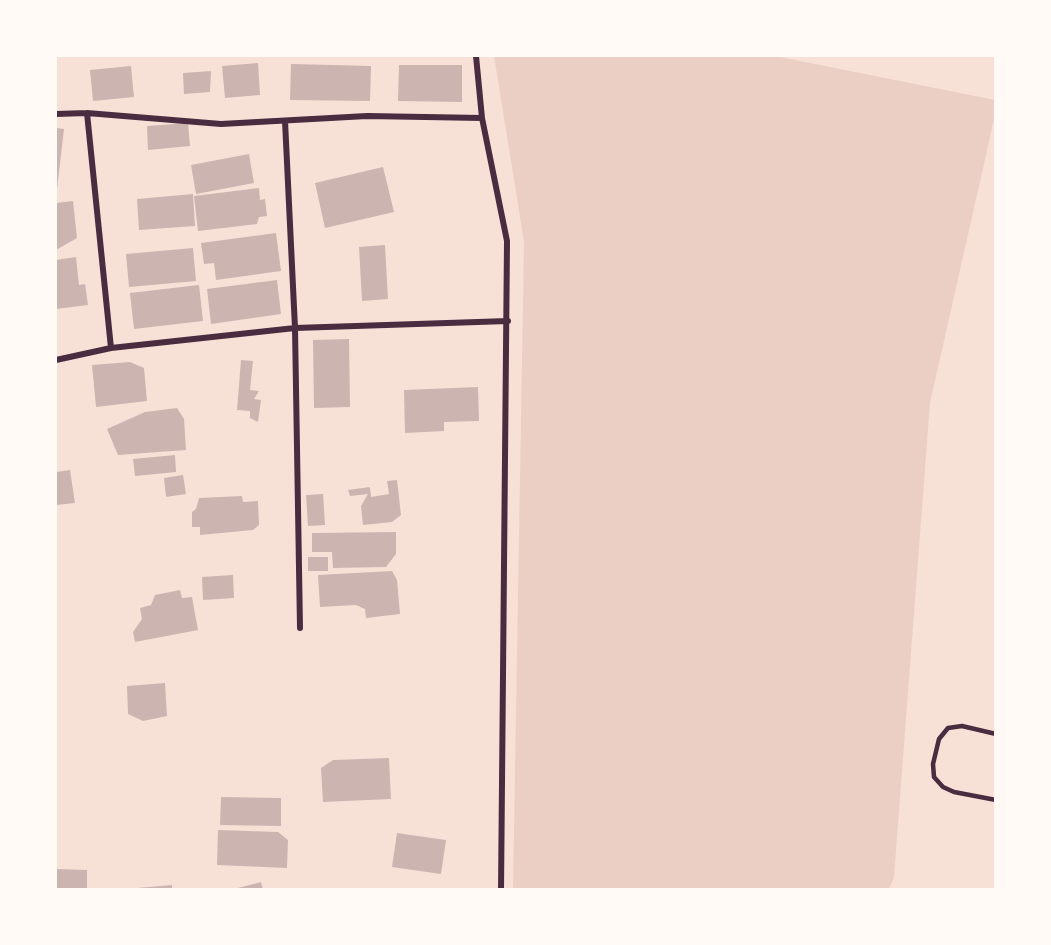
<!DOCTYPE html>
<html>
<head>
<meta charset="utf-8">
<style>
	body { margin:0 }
	#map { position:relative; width:1051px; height:945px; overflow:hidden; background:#f7e1d7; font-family:Raleway,sans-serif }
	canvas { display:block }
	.frame { position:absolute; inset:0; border:57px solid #fffaf5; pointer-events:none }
</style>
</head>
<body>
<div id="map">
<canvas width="1051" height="945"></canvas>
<div class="frame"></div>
</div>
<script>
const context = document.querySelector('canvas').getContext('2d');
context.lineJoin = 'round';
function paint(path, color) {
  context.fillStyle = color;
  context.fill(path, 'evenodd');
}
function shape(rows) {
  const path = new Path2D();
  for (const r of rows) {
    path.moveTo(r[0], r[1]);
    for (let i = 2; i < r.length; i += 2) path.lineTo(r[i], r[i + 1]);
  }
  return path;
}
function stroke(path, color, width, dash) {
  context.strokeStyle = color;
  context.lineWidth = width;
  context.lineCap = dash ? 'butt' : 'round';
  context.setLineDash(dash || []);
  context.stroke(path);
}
paint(shape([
	[494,56,775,56,995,100,995,115,930,403,894,877,889,889,513,889,524,242]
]), '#ebcfc5');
paint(shape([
	[258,63,260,95,225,98,222,66],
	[291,64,371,66,370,101,290,100],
	[399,65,462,65,462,102,398,101],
	[131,66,134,97,93,101,90,70],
	[211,71,210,92,184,94,183,73],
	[188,123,190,146,148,150,147,126],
	[56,128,64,129,57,189,56,189],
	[249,154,254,183,196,194,191,165],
	[383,167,394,212,325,228,315,183],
	[259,188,260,200,265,199,267,216,259,217,257,224,198,231,194,196],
	[193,194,195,226,139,230,137,199],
	[73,201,77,238,56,250,56,203],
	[276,233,281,271,216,280,214,263,204,264,201,243],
	[385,245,388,299,362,301,359,247],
	[193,248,196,281,129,287,126,254],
	[76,257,79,285,85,284,88,305,56,309,56,260],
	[277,280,281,314,211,324,207,289],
	[199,285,203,321,134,329,130,293],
	[349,339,350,407,314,408,313,340],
	[241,360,253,361,250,390,259,391,254,399,261,400,258,422,250,418,250,411,237,410],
	[130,362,144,368,147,401,96,407,92,365],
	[478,387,479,421,444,422,444,431,405,433,404,390],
	[177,408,184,419,186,450,118,455,107,429,145,412],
	[175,455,176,472,135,476,133,459],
	[70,470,75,503,56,505,56,472],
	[183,475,186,494,166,497,164,478],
	[397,480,401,515,392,522,363,525,361,506,368,494,350,496,348,490,370,487,371,497,389,494,387,481],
	[323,494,325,525,308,526,306,495],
	[242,496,243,502,258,501,259,525,253,530,200,535,200,527,192,527,192,512,196,509,199,498],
	[396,532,396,554,386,567,333,568,332,552,312,552,312,533],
	[308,557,328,557,328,571,308,571],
	[392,571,397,580,400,614,366,618,365,609,356,605,320,607,318,575],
	[233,575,234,598,203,600,202,577],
	[180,590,182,598,192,597,198,630,135,642,133,632,142,619,140,608,151,605,155,595],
	[165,683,167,716,143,721,128,714,127,686],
	[389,758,391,799,323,802,321,768,333,760],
	[221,797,281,798,281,826,220,825],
	[218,830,278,832,288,840,287,868,217,865],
	[397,833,446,840,441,874,392,867],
	[56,869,87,870,87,890,56,890],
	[261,882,263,890,234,890,234,889],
	[172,885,172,890,138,890,137,888]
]), '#ccb4b1');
stroke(shape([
	[996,734,962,726,948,728,939,739,933,764,934,777,943,787,954,792,996,800]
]), '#4a2c40', 4.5);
stroke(shape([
	[476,56,482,118,507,241,501,890],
	[87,113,111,348],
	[56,114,87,113,221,124,367,116,482,118],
	[285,121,295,328,300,628],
	[56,360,111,348,295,328,508,321]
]), '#4a2c40', 6);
</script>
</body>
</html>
